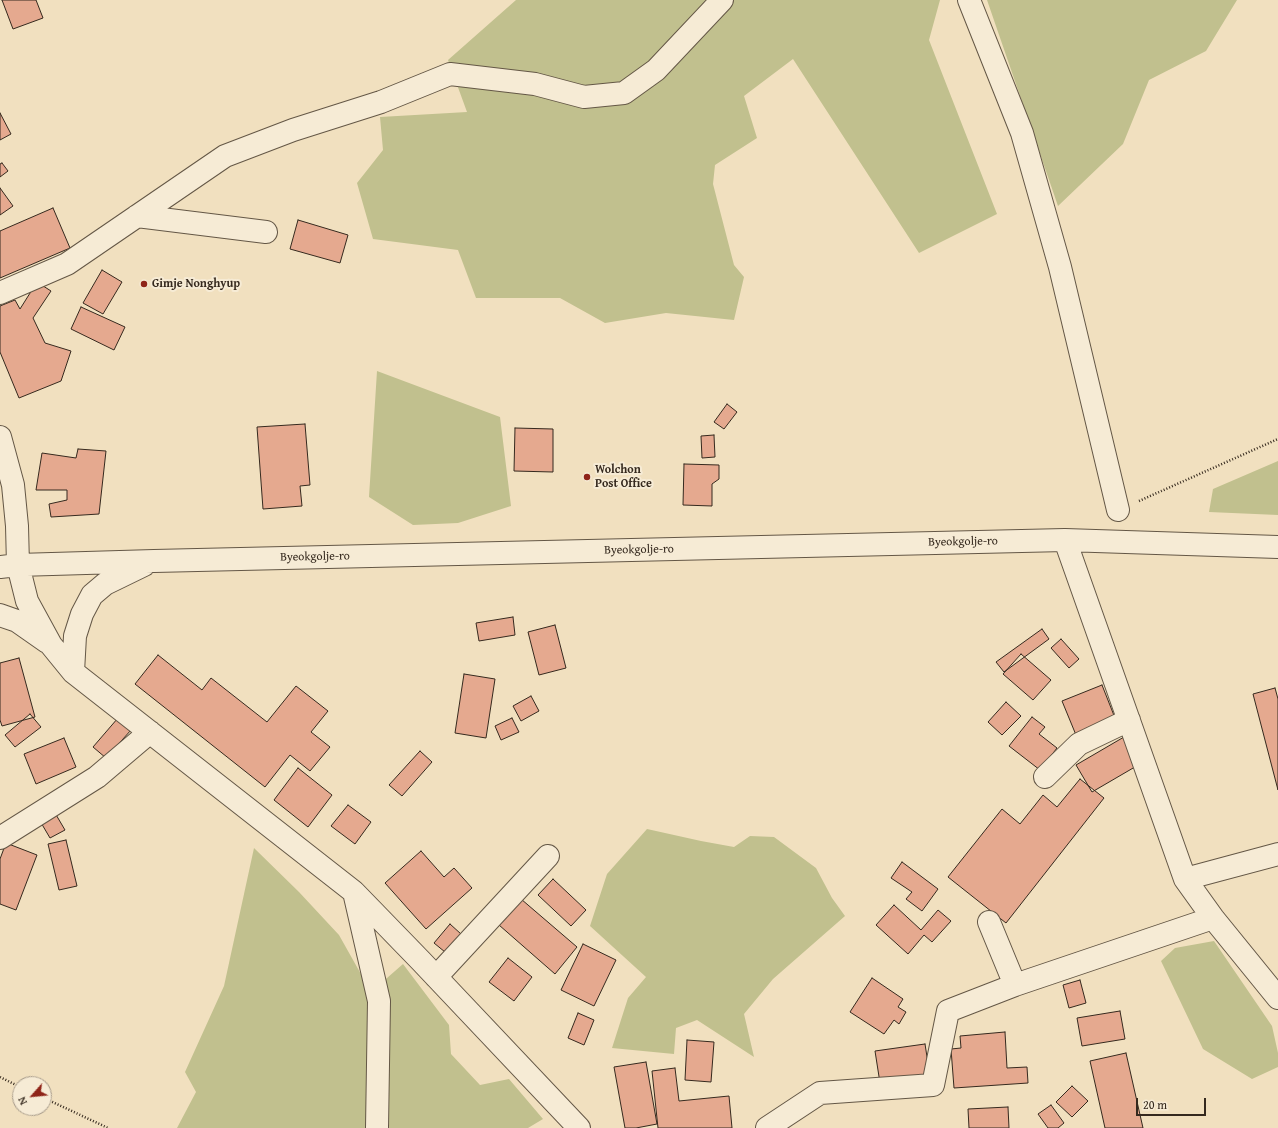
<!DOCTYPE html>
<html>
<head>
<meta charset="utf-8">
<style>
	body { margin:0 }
	#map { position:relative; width:1278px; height:1128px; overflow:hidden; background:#f1e0bf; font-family:"Gentium Book Plus",serif }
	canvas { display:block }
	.north { position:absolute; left:12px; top:1076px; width:40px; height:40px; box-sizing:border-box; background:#f6ebd5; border:1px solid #a99d8c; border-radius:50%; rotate:243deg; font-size:11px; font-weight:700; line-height:16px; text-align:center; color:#35291e }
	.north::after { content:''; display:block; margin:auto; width:14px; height:18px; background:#8f2418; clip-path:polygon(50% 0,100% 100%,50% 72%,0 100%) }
	.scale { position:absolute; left:1136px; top:1098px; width:70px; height:18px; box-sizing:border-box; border:2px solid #35291e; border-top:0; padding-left:5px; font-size:12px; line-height:14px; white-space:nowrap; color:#35291e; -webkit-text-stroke:3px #f6ebd5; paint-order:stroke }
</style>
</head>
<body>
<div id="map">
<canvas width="1278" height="1128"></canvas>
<div class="north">N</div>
<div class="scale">20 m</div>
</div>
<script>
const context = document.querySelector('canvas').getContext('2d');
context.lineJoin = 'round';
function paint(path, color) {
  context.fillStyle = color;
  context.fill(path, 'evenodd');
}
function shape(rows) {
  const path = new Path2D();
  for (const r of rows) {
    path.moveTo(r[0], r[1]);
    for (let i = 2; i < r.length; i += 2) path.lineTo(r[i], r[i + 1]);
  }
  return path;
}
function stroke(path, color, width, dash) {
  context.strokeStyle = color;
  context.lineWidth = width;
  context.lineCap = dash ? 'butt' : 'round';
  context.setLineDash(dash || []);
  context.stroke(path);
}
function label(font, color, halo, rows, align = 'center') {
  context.font = font + ' "Gentium Book Plus",serif';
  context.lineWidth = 4;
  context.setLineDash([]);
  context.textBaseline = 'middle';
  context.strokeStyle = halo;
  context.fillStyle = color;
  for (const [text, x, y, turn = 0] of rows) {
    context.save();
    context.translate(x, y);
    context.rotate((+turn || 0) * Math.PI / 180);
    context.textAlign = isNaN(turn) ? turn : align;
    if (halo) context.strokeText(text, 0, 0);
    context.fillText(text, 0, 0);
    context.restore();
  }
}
paint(shape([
	[516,0,940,0,929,40,997,214,919,253,793,59,744,96,757,138,715,165,713,184,734,265,744,277,734,320,666,313,605,323,560,298,476,298,458,250,373,239,357,183,383,150,380,117,467,112,448,60],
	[987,0,1237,0,1206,51,1149,80,1123,144,1058,206],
	[377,371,500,417,511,506,458,523,413,525,369,497],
	[1278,461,1278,515,1209,512,1213,489],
	[647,829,701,841,734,847,750,836,774,837,816,868,832,898,845,916,773,979,744,1014,754,1057,697,1020,676,1028,674,1054,612,1048,628,998,646,977,590,926,607,874],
	[254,848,299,892,339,935,371,992,403,964,449,1025,451,1054,480,1085,509,1079,543,1119,528,1128,177,1128,196,1092,185,1072,224,986],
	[1214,941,1272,1026,1278,1053,1278,1067,1252,1079,1203,1049,1161,961,1175,948]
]), '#c1c08e');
const building = shape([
	[2,0,36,0,43,18,13,29,2,0],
	[0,113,11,134,0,140,0,113],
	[2,163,8,171,0,177,0,164,2,163],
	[0,188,13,206,0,215,0,188],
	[53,208,70,248,0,278,0,231,53,208],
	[298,220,348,235,340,263,290,249,298,220],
	[102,270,122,282,103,314,83,303,102,270],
	[37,282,51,291,33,318,45,343,71,351,61,381,19,398,0,352,0,306,15,300,20,309,37,282],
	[81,307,125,327,114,350,71,329,81,307],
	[727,404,737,412,724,429,714,422,727,404],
	[305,424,310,485,300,486,302,506,263,509,257,427,305,424],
	[515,428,553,429,553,472,514,471,515,428],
	[714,435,715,457,702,458,701,436,714,435],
	[78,449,106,451,99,514,51,517,49,504,67,500,67,490,36,490,42,453,76,458,78,449],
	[684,464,719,465,719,479,712,484,712,506,683,505,684,464],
	[513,617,515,635,479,641,476,623,513,617],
	[555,625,566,668,539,675,528,632,555,625],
	[1042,629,1049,639,1004,672,996,662,1042,629],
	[1061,639,1079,659,1069,668,1051,648,1061,639],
	[1021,654,1051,680,1033,700,1003,674,1021,654],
	[158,655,202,690,211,678,267,722,296,686,328,711,311,732,330,747,310,771,290,755,265,787,135,684,158,655],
	[19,658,35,717,2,726,0,720,0,663,19,658],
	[464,674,495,679,486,738,455,733,464,674],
	[1102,685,1115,718,1076,735,1062,701,1102,685],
	[1275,688,1278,699,1278,790,1253,694,1275,688],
	[531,696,539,711,521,721,513,706,531,696],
	[1006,702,1021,716,1002,735,988,722,1006,702],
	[30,714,41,727,15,747,5,735,30,714],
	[1032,717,1045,727,1039,734,1057,748,1040,770,1009,746,1032,717],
	[118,718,131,730,106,758,93,747,118,718],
	[512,718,519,732,501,740,495,726,512,718],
	[1124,737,1140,764,1092,792,1076,765,1124,737],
	[64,738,76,767,36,784,24,754,64,738],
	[420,751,432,762,402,796,389,785,420,751],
	[298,768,332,795,308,827,274,800,298,768],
	[1080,779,1104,798,1006,923,948,877,1002,809,1020,824,1043,795,1057,807,1080,779],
	[348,805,371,822,355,844,331,826,348,805],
	[55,813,65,830,50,838,40,821,55,813],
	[66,840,77,886,59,890,48,844,66,840],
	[6,843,37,855,16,910,0,904,0,859,6,843],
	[421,851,444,877,454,868,472,888,426,929,385,883,421,851],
	[902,862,938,889,922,911,906,899,912,892,891,878,902,862],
	[553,879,586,910,571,926,538,895,553,879],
	[521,899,577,947,555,974,499,925,521,899],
	[894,905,921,930,938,910,951,921,932,942,924,935,908,954,876,925,894,905],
	[450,924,461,934,445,952,434,943,450,924],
	[583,944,616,960,594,1006,561,990,583,944],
	[508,958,532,977,514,1001,489,982,508,958],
	[872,978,903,999,898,1007,906,1012,899,1024,894,1020,884,1034,850,1012,872,978],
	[1080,980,1086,1003,1069,1008,1063,985,1080,980],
	[1120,1011,1125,1039,1082,1046,1077,1018,1120,1011],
	[578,1013,594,1020,584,1045,568,1038,578,1013],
	[1005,1032,1007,1068,1027,1067,1028,1083,954,1088,951,1049,961,1048,960,1036,1005,1032],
	[687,1040,714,1042,711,1082,685,1080,687,1040],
	[925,1044,930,1076,880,1083,875,1051,925,1044],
	[1126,1053,1143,1128,1105,1128,1090,1061,1126,1053],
	[646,1062,657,1124,636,1128,625,1128,614,1067,646,1062],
	[675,1068,679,1101,729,1096,732,1128,658,1128,652,1071,675,1068],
	[1072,1086,1088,1101,1072,1117,1056,1102,1072,1086],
	[1051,1105,1064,1123,1058,1128,1048,1128,1038,1114,1051,1105],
	[1008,1107,1009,1128,969,1128,968,1109,1008,1107]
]);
paint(building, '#e5a98f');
stroke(building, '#35291e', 1);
const minor = shape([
	[969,0,1022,133,1060,267,1118,510],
	[137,216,266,232],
	[0,293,67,264,225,156,293,130,381,102,450,74,535,84,584,97,624,93,656,70,722,0],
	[0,437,13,485,17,526,18,565,27,601,51,645,73,672,354,892,379,1001,377,1128],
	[1065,540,1185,879,1213,918,1278,998],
	[0,567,18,565,154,561,1065,540,1278,547],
	[0,615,17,621,47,642],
	[73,672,75,636,82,614,92,595,105,584,144,565],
	[1045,777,1079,744,1129,720],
	[0,838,97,777,150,732],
	[1185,879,1278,854],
	[354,892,421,961,579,1128],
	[989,922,1015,985],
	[436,977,548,856],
	[767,1128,820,1093,933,1085,948,1011,1015,985,1213,918]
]);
stroke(minor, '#645746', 24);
stroke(shape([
	[1139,501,1278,439],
	[0,1077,20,1087],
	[44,1098,108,1128]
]), '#35291e', 2.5, [1, 2]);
stroke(minor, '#f6ebd5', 22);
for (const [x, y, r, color] of [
	[144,284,4,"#8f2418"],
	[587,477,4,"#8f2418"]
]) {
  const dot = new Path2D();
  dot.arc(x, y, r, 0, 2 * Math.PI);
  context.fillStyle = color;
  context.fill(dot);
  stroke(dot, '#f6ebd5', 1.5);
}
label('bold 12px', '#35291e', '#f6ebd5', [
	["Gimje Nonghyup",152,284],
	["Wolchon",595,470],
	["Post Office",595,484]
], 'left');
label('12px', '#35291e', '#f6ebd5', [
	["Byeokgolje-ro",963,542,-1],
	["Byeokgolje-ro",639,550,-1],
	["Byeokgolje-ro",315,557,-1]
]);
</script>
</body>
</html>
